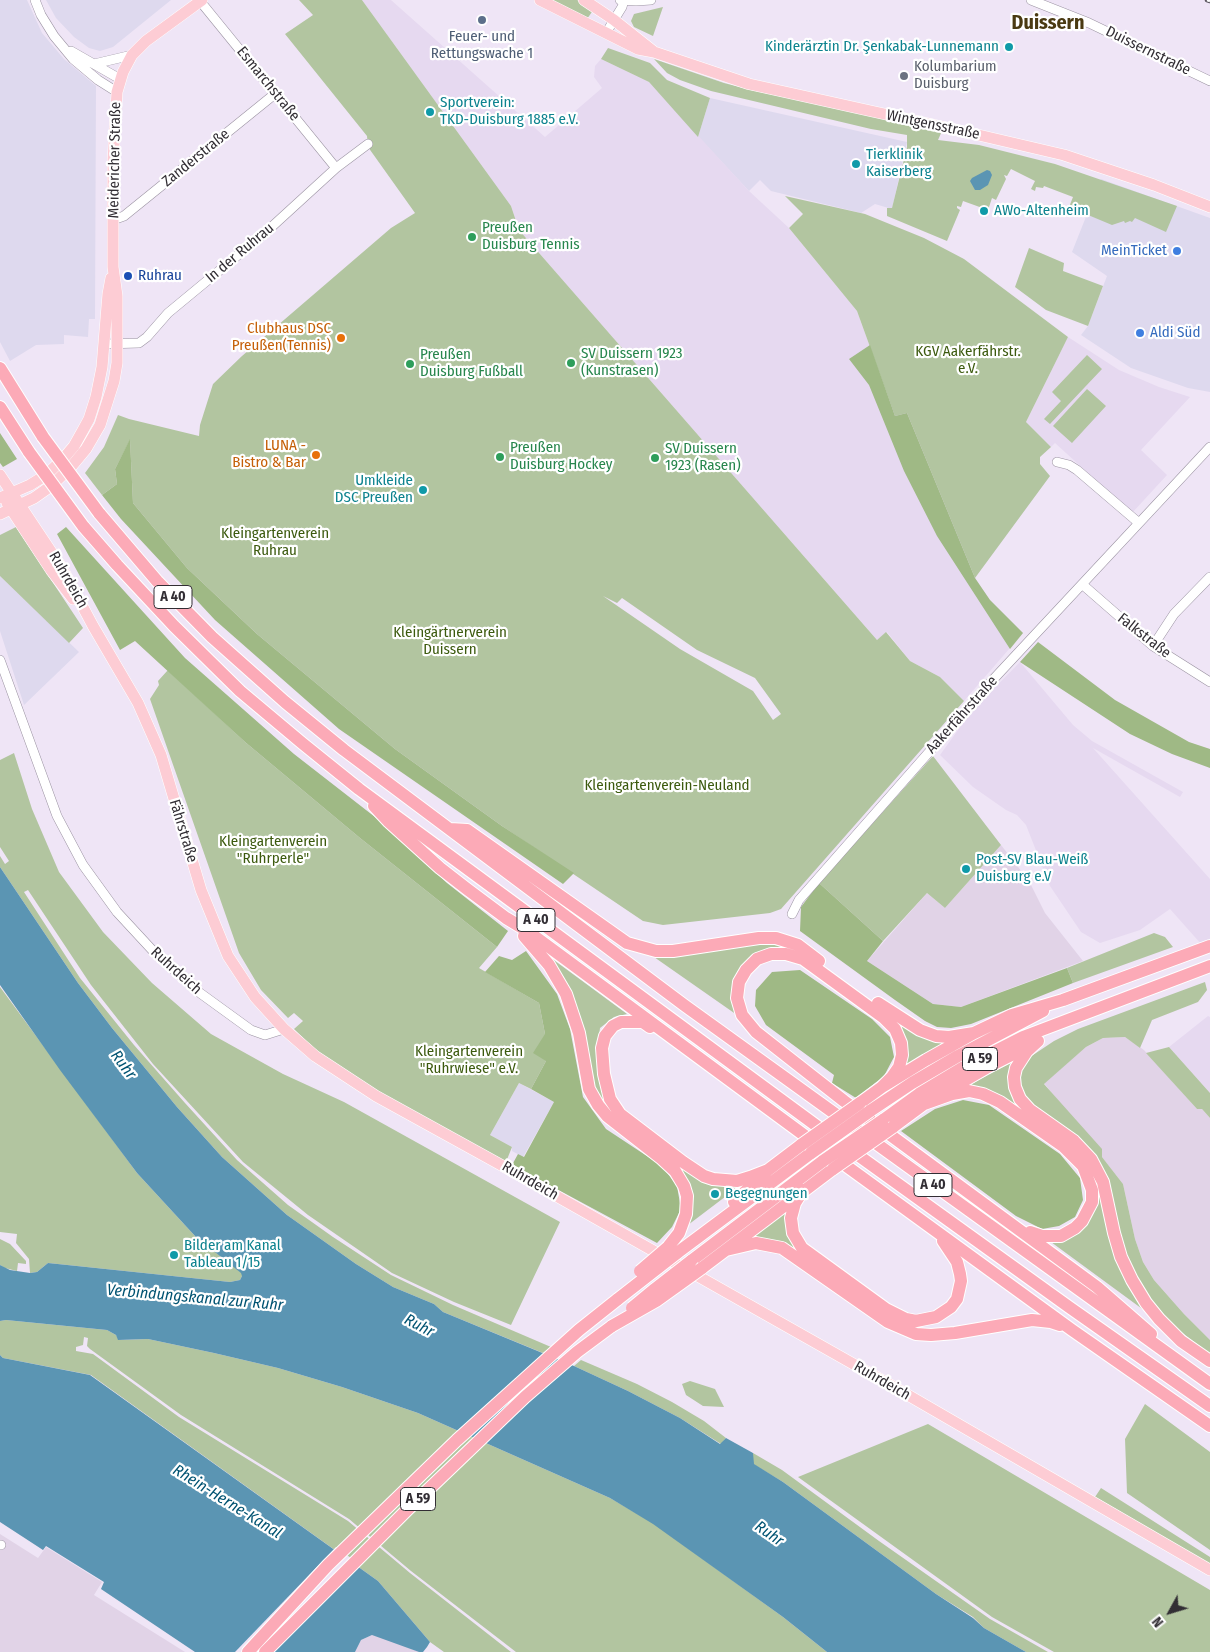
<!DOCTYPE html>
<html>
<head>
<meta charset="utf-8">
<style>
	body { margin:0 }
	#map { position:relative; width:1210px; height:1652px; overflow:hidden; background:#efe5f6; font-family:"Fira Sans Condensed",sans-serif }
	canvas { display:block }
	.north { position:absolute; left:1145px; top:1587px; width:50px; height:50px; -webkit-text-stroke:4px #fff; paint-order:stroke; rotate:231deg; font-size:14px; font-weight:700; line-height:20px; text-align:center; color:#322e34 }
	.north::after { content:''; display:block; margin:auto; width:18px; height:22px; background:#322e34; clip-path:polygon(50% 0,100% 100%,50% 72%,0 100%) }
</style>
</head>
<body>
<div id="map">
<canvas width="1210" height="1652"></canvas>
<div class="north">N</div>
</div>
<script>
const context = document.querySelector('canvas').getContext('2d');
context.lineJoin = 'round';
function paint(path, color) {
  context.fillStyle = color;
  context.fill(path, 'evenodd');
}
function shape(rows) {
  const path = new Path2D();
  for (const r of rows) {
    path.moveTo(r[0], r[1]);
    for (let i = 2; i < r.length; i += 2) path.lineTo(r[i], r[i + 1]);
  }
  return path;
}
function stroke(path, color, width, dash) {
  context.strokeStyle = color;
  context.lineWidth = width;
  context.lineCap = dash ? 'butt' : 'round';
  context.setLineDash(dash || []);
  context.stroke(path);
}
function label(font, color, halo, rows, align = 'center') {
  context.font = font + ' "Fira Sans Condensed",sans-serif';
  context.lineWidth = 4.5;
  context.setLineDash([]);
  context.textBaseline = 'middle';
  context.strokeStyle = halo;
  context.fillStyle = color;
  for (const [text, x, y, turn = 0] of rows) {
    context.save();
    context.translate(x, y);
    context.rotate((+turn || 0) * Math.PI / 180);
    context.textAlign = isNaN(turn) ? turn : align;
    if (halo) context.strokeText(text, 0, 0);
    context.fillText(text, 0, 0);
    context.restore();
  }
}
paint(shape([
	[0,0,27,0,42,33,64,59,96,86,95,319,89,319,88,337,64,335,64,344,36,345,10,361,0,342],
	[46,0,171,0,113,47,100,51,89,48,74,37,56,18],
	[710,98,907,142,892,209,875,204,861,213,771,191,760,180,749,191,698,137],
	[1101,179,1210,218,1210,392,1188,388,1131,368,1081,335,1088,326,1107,276,1072,252],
	[0,576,79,652,24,705,0,631],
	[519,1083,554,1102,523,1157,512,1151,512,1147,490,1135]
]), '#ded9ee');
paint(shape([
	[1001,845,1029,881,1045,913,1083,961,961,1007,933,1004,867,961,927,893,945,908],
	[1125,1037,1144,1050,1197,1109,1202,1109,1210,1118,1210,1340,1184,1314,1154,1280,1143,1262,1135,1239,1123,1184,1044,1083,1086,1047,1103,1038],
	[0,1534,38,1558,46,1547,102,1582,94,1595,185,1652,0,1652],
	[372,1635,377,1635,419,1652,355,1652,361,1640]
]), '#e1d3e7');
paint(shape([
	[362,0,391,0,545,137,602,88,594,77,595,66,601,59,649,82,749,191,789,228,857,311,890,402,907,413,975,578,990,600,1023,633,964,701,940,677,910,661,887,632,877,640,519,230,511,206],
	[1068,337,1119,370,1159,387,1190,397,1141,450,1167,475,1132,513,1055,443,1051,447,1026,422],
	[1020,662,1073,725,1092,741,1183,792,1180,797,1093,748,1210,879,1210,954,1170,909,1140,930,1100,943,1081,932,1050,886,1026,825,1017,815,1006,810,973,787,940,755,971,712],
	[1208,1016,1210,1017,1210,1093,1169,1047]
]), '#e6d9f0');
paint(shape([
	[299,0,362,0,511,206,519,230,877,640,886,632,910,661,940,677,964,701,781,909,770,913,663,925,643,921,502,826,395,749,257,634,187,568,133,503,130,440,115,469,117,484,102,495,85,473,104,447,118,415,129,419,199,436,200,425,213,384,242,356,391,228,415,213,368,147,367,136,285,34,313,15],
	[603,596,617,603,622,598,697,650,755,678,781,714,773,720,753,691,680,649],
	[549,0,577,0,594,9,587,19],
	[663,7,653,36,634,27,631,21,634,14],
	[608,48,650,63,667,80,710,98,698,137,649,82,601,59],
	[654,59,724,83,751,90,942,131,938,140,979,145,1055,164,1177,206,1166,232,1135,218,1132,222,1130,221,1125,223,1124,221,1112,225,1069,207,1073,197,1044,186,1043,188,1036,187,1035,191,1031,189,1035,181,1011,169,1007,176,1004,175,1006,179,996,200,992,198,988,210,963,201,961,207,957,206,957,208,960,210,947,241,887,216,887,208,892,208,907,147,907,135,871,129,711,91,680,80,667,73],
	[785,196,865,214,924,238,964,259,1068,337,1026,422,1051,447,1040,457,1040,464,1050,476,975,578,907,413,895,416,857,311,789,228,803,214],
	[1029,248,1064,263,1063,271,1103,286,1088,326,1046,310,1015,287],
	[1087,355,1102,369,1050,424,1044,419,1061,401,1052,392],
	[1087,389,1106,406,1072,443,1053,426],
	[16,527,83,628,69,643,0,576,0,535],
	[168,670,245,742,360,838,497,947,479,968,539,1003,545,1034,546,1061,531,1089,519,1083,490,1135,512,1147,506,1162,380,1093,318,1052,294,1029,303,1021,294,1013,288,1018,261,990,239,953,150,699,159,685,158,681],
	[14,753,32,809,59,872,103,932,152,983,211,1034,283,1074,344,1102,560,1222,511,1325,454,1302,392,1273,308,1215,243,1162,153,1064,91,985,28,890,24,892,80,978,134,1045,185,1103,237,1160,288,1205,333,1237,391,1275,453,1305,551,1347,543,1353,443,1312,434,1304,393,1287,356,1264,287,1215,222,1157,177,1107,112,1028,78,983,0,867,0,856,5,864,9,861,0,847,0,760],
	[933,756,1001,845,945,908,927,893,883,941,819,883],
	[1154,933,1165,937,1173,947,1073,983,1067,968],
	[758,943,782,946,770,949,747,960,736,974,737,1015,654,957],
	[547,955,627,1014,614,1017,600,1028,597,1050,620,1119,607,1111,597,1095],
	[1205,982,1207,990,1198,1002,1152,1020,1140,1048,1125,1037,1103,1038,1086,1047,1044,1084,1102,1149,1102,1157,1123,1184,1135,1239,1143,1262,1154,1280,1184,1314,1210,1340,1210,1354,1172,1325,1163,1315,1151,1300,1136,1277,1126,1256,1119,1232,1109,1181,1096,1155,1077,1136,1034,1105,1026,1096,1020,1086,1019,1077,1021,1070,1030,1057,1054,1041,1078,1029],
	[0,987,137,1173,195,1236,242,1273,242,1276,240,1280,230,1282,48,1263,37,1272,30,1273,29,1259,16,1243,17,1234,0,1232],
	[898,1021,949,1042,903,1069,895,1024],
	[1169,1047,1210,1093,1210,1118,1202,1109,1197,1109,1146,1053],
	[1012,1062,1008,1078,1011,1095,1022,1111,966,1087],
	[680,1165,738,1187,688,1225,677,1168],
	[1095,1174,1109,1234,1128,1286,1145,1311,1051,1242,1070,1238,1095,1180],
	[788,1208,805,1256,749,1238],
	[0,1239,10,1244,26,1261,26,1264,18,1263,17,1271,5,1268,0,1265],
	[6,1320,107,1330,116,1335,119,1340,148,1339,214,1353,278,1368,342,1387,418,1413,610,1498,653,1523,783,1617,827,1652,516,1652,411,1571,349,1519,181,1415,90,1349,87,1346,88,1338,84,1337,83,1345,76,1347,76,1351,93,1354,179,1417,348,1521,410,1573,511,1652,444,1652,430,1642,378,1581,91,1375,3,1358,0,1355,0,1321],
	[581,1360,637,1384,672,1402,704,1421,726,1438,721,1444,680,1418,628,1391,574,1366],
	[690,1381,715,1389,724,1407,703,1406,686,1395,682,1384],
	[1145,1404,1210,1452,1210,1550,1127,1493,1125,1439],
	[928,1424,1210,1590,1210,1652,1054,1652,992,1617,798,1477],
	[753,1453,782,1470,879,1541,990,1619,1048,1652,1026,1652,984,1628,973,1617,936,1594,783,1482,753,1464],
	[1101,1488,1210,1557,1210,1564,1095,1497]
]), '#b2c5a0');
paint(shape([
	[870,345,895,416,907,413,975,578,990,600,1023,633,1010,649,937,536,904,471,869,385,849,359],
	[0,433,17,459,3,467,0,463],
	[130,439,133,503,187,568,257,634,395,749,502,826,574,873,563,884,339,729,215,620,121,519,102,495,117,484,115,469],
	[66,527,185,658,294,754,384,824,447,883,508,931,497,947,360,838,245,742,135,641,120,650,57,534],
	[1038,642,1115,700,1189,742,1210,749,1210,768,1172,754,1130,734,1020,662],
	[819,883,883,941,867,961,933,1004,961,1007,1067,968,1073,983,971,1024,951,1028,937,1027,925,1021,895,1000,800,931,801,907],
	[526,951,557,994,570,1029,583,1097,606,1129,662,1166,677,1186,681,1209,672,1227,657,1243,512,1165,518,1154,524,1157,554,1102,531,1089,546,1061,533,1053,545,1034,539,1003,485,972,499,956,512,960],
	[800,970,872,1019,890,1037,894,1057,884,1076,856,1098,832,1083,834,1075,766,1025,755,1006,756,990,772,972],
	[963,1100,989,1105,1060,1154,1080,1178,1083,1200,1075,1217,1059,1226,1042,1229,1016,1216,901,1131,935,1109]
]), '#9fb985');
paint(shape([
	[987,170,990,171,992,175,988,185,980,190,975,190,970,181,972,178],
	[0,867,78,983,112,1028,177,1107,222,1157,287,1215,356,1264,393,1287,434,1304,443,1312,574,1366,628,1391,680,1418,720,1444,726,1438,753,1453,754,1464,783,1482,936,1594,973,1618,984,1628,1026,1652,827,1652,783,1617,653,1524,610,1498,418,1413,342,1387,278,1368,214,1353,148,1339,118,1340,116,1335,107,1330,6,1320,0,1321,0,1265,10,1270,30,1273,37,1272,48,1263,230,1282,240,1280,242,1276,241,1273,195,1236,137,1173,60,1070,0,985],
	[0,1355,3,1358,90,1375,378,1581,430,1642,427,1647,423,1652,419,1652,372,1635,361,1640,355,1652,195,1652,101,1589,104,1582,46,1546,43,1550,0,1522]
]), '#5b95b3');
paint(shape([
	[336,1547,359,1564,274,1652,235,1652]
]), '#efe5f6');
const minor = shape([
	[35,0,41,15,54,36,73,59,98,80,117,92],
	[620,0,636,1,651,0],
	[1031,0,1089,23,1210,81],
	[200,1,336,168],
	[606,33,622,7,624,0],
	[71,51,120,79],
	[94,64,132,55],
	[113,220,124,216,276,93],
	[105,344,139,343,147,337,168,313,266,232,336,168,368,144],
	[1057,462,1069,465,1077,470,1139,523],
	[1083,585,1153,646,1210,682],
	[1153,646,1174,614,1210,577],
	[0,660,57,816,83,865,117,912,154,952,200,993,251,1030,265,1035,284,1029],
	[792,914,799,900,988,685,1210,447],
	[0,1545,1,1545]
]);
const major = shape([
	[540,0,638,49,654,52,749,84,970,133,1064,155,1154,185,1210,207],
	[584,0,614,20,653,51],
	[0,475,62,568,93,626,138,703,161,755,201,890,228,956,255,997,284,1029,315,1056,376,1096,521,1176,894,1387,1210,1570],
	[0,498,30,485,46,475,63,459,74,446,83,430,89,419,96,397,102,367,108,294,111,278],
	[7,503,51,570,73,599],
	[0,514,34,498,51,486,71,467,86,449,100,425,114,381,117,363,117,296,113,267,113,161,117,92,123,72,132,55,146,41,202,0]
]);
const highway = shape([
	[0,368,43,437],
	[0,407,29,452],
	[99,513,157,581,212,637,285,702,344,750,684,1005,1210,1384],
	[83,526,117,565,174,626,240,691,302,743,359,789,829,1135],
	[374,806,388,821,440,868,467,889,506,918,526,930,816,1144],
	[450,829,467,830,627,943,656,951,673,951,759,938,776,938,798,945,819,961],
	[524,936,549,965,566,994,579,1033,589,1089,598,1105,607,1116,662,1159,675,1171,684,1186,687,1196,686,1214,679,1233,668,1247],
	[878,1003,920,1030,936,1036,949,1037,974,1033],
	[650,1027,643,1022,621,1022,613,1026,605,1036,602,1048,604,1074,610,1099,620,1114,683,1162,704,1176,713,1179,737,1181,750,1177,768,1170],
	[1038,1041,1027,1051,1016,1068,1014,1077,1015,1087,1020,1099,1030,1110,1074,1141,1091,1159,1103,1182,1114,1233,1121,1257,1132,1280,1146,1303,1159,1319,1181,1341,1210,1361],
	[882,1087,892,1077,899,1067,902,1055,901,1043,895,1029,884,1018,803,959,786,954,771,954,757,959,746,970,739,982,737,998,742,1015,756,1032,844,1101,1097,1287,1151,1334],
	[860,1103,882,1087,926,1060,974,1033,1012,1015,1063,1000,1210,946],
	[924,1104,952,1094,969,1091,983,1094,1000,1102,1063,1146,1083,1166,1092,1190,1092,1202,1082,1221,1075,1228,1061,1236,1042,1236,1030,1232],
	[870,1111,912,1083,958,1056,1043,1011],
	[883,1120,919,1094,964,1067,1023,1037,1210,966],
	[893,1127,924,1104,986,1068,1029,1046],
	[848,1148,1069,1307,1210,1406],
	[834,1157,1072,1330,1210,1426],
	[803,1190,795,1203,791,1218,793,1233,802,1248,886,1309,906,1319,916,1321,936,1317,951,1307,957,1299,961,1281,960,1274,957,1262,943,1241],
	[734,1202,768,1170,801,1145],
	[726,1250,756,1243,782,1248,888,1322,916,1334,931,1335,955,1333,1032,1320,1051,1322,1060,1325],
	[677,1253,811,1153],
	[691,1261,823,1161],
	[702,1268,833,1169],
	[248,1652,328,1565,396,1499,457,1440,579,1330,618,1299],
	[265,1652,408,1509,525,1397,577,1352,612,1326]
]);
stroke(minor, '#9b93a2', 10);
stroke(major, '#fff', 12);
stroke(highway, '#fff', 14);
stroke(minor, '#fff', 9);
stroke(major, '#fdccd4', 11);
stroke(highway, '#fcaab7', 12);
const rail = shape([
	[1207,0,1210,1]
]);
stroke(rail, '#5a555e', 4.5);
stroke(rail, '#fff', 2.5, [8]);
const highwayBridge = shape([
	[43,437,99,513],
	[29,452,83,526],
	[801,1145,860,1103],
	[811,1153,870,1111],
	[823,1161,883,1120],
	[833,1169,893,1127],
	[640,1271,668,1247],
	[618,1299,677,1253],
	[632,1308,655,1289,691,1261],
	[612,1326,656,1301,702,1268]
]);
stroke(highwayBridge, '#fff', 14, []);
stroke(highwayBridge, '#fcaab7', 12);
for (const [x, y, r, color] of [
	[482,20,5,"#5c6f8a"],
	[1009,47,5,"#0f9aa8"],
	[904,76,5,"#6b7280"],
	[430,112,5,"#0f9aa8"],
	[856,164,5,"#0f9aa8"],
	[984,211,5,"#0f9aa8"],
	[472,237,5,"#2e9e5b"],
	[1177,251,5,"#3f7fe0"],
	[128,276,5,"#1a4fb4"],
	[1140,333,5,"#3f7fe0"],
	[341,338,5,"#e8710a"],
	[571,363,5,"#2e9e5b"],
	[410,364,5,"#2e9e5b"],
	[316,455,5,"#e8710a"],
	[500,457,5,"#2e9e5b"],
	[655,458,5,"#2e9e5b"],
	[423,490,5,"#0f9aa8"],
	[966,869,5,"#0f9aa8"],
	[715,1194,5,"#0f9aa8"],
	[174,1255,5,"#0f9aa8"]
]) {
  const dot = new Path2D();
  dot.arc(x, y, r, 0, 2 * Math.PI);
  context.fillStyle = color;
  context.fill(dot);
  stroke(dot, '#fff', 2);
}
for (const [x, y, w] of [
	[173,597,38],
	[536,920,38],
	[980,1059,35],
	[933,1185,38],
	[418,1499,35]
]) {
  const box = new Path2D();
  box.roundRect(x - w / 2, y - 11.5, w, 23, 4);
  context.fillStyle = '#fff';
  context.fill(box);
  stroke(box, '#322e34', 1);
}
label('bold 14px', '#322e34', null, [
	["A 40",173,597],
	["A 40",536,920],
	["A 59",980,1059],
	["A 40",933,1185],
	["A 59",418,1499]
]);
label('15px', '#4e5e75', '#fff', [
	["Feuer- und",482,37],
	["Rettungswache 1",482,54]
]);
label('15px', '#0d838f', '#fff', [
	["Kinderärztin Dr. Şenkabak-Lunnemann",999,47,"right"],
	["Sportverein:",440,103],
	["TKD-Duisburg 1885 e.V.",440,120],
	["Tierklinik",866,155],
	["Kaiserberg",866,172],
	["AWo-Altenheim",994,211],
	["Umkleide",413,481,"right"],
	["DSC Preußen",413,498,"right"],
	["Post-SV Blau-Weiß",976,860],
	["Duisburg e.V",976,877],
	["Begegnungen",725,1194],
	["Bilder am Kanal",184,1246],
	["Tableau 1/15",184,1263]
], 'left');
label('15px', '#322e34', '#fff', [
	["Duissernstraße",1148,51,26],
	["Esmarchstraße",268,84,51],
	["Wintgensstraße",933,125,12],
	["Zanderstraße",196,158,-39],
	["Meidericher Straße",115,160,-89],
	["In der Ruhrau",240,253,-40],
	["Ruhrdeich",68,580,60],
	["Falkstraße",1144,636,38],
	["Aakerfährstraße",962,715,-48],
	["Fährstraße",183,831,73],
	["Ruhrdeich",176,971,42],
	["Ruhrdeich",530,1181,30],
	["Ruhrdeich",882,1381,30]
]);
label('15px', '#5b616d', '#fff', [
	["Kolumbarium",914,67],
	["Duisburg",914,84]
], 'left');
label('15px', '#27864d', '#fff', [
	["Preußen",482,228],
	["Duisburg Tennis",482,245],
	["SV Duissern 1923",581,354],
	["(Kunstrasen)",581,371],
	["Preußen",420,355],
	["Duisburg Fußball",420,372],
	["Preußen",510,448],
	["Duisburg Hockey",510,465],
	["SV Duissern",665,449],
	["1923 (Rasen)",665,466]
], 'left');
label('15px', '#366cbe', '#fff', [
	["MeinTicket",1167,251],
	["Aldi Süd",1150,333,"left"]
], 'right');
label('15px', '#164399', '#fff', [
	["Ruhrau",138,276]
], 'left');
label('15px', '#c56008', '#fff', [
	["Clubhaus DSC",331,329],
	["Preußen(Tennis)",331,346],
	["LUNA -",306,446],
	["Bistro & Bar",306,463]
], 'right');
label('15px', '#3c5a0e', '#fff', [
	["KGV Aakerfährstr.",968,352],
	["e.V.",968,369],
	["Kleingartenverein",275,534],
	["Ruhrau",275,551],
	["Kleingärtnerverein",450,633],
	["Duissern",450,650],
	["Kleingartenverein-Neuland",667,786],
	["Kleingartenverein",273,842],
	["\"Ruhrperle\"",273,859],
	["Kleingartenverein",469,1052],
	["\"Ruhrwiese\" e.V.",469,1069]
]);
label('italic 16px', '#015372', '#fff', [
	["Ruhr",123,1065,53],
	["Verbindungskanal zur Ruhr",195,1298,5],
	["Ruhr",419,1326,28],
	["Rhein-Herne-Kanal",227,1502,32],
	["Ruhr",769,1534,35]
]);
label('bold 20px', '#4a3a12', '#fff', [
	["Duissern",1048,23]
]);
</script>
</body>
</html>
